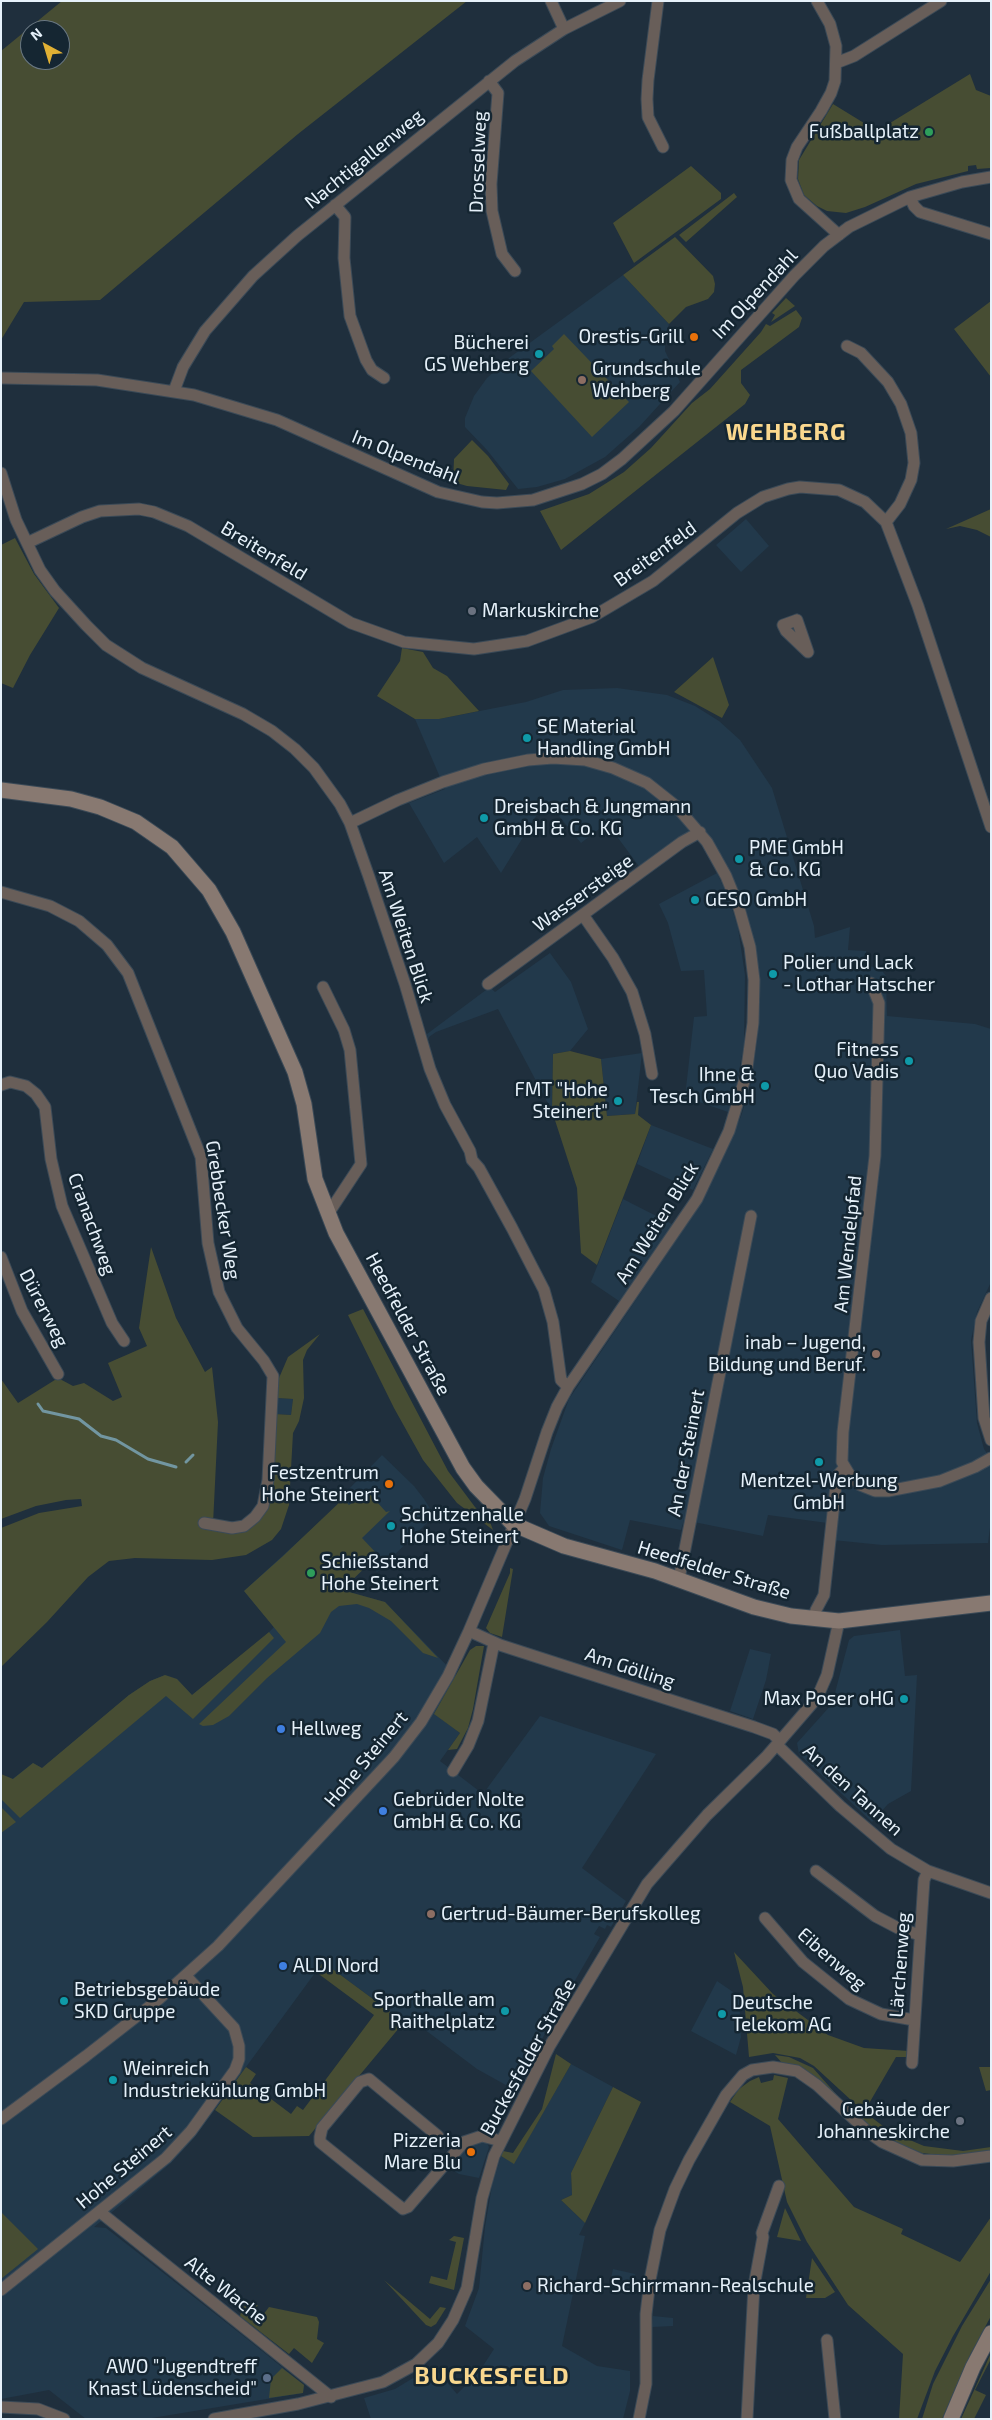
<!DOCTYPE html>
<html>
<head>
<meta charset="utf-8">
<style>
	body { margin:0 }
	#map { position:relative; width:992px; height:2420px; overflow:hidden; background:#1f2f3d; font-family:"Exo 2",sans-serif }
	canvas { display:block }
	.frame { position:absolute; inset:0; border:2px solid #e6f1fa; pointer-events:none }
	.north { position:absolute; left:20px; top:20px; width:50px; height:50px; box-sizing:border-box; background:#152632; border:1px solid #697782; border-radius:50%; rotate:321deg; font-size:14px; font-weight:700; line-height:20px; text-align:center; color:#e6f1fa }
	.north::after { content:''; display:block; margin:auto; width:18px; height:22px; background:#e0b034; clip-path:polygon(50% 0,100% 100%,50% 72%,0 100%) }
</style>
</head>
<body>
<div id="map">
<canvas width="992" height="2420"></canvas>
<div class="frame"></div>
<div class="north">N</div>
</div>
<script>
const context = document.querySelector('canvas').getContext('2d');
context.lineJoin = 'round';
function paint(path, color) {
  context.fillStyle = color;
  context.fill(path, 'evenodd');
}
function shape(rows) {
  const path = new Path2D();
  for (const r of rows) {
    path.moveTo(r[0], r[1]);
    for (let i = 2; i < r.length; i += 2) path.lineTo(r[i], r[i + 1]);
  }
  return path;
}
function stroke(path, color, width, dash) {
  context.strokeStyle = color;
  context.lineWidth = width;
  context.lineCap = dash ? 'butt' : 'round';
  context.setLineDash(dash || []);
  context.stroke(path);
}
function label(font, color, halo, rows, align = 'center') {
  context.font = font + ' "Exo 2",sans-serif';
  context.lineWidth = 5;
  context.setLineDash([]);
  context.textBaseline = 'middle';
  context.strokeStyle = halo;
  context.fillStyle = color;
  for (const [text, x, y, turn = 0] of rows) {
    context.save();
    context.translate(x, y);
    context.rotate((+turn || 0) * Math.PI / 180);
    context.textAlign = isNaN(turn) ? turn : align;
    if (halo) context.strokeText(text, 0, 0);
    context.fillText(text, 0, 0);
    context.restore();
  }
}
paint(shape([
	[623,275,669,324,665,338,665,351,680,382,639,427,605,457,565,479,537,487,518,489,487,450,465,427,465,418,474,396,487,378,509,358],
	[746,519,769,546,741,572,716,545],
	[617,688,667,695,695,706,719,721,740,740,772,788,814,926,815,938,850,927,848,950,866,951,867,966,880,968,886,976,887,1016,975,1024,991,1029,991,1282,977,1312,971,1340,977,1423,984,1449,991,1459,991,1520,988,1543,882,1545,833,1540,835,1524,768,1515,763,1536,684,1520,681,1530,630,1520,622,1550,549,1526,540,1513,543,1478,551,1449,569,1399,696,1211,722,1160,741,1116,750,1088,757,1043,759,1000,756,952,746,909,732,875,701,825,641,869,607,823,581,843,546,800,501,873,477,837,444,863,409,803,445,789,415,719,439,719,495,708,526,702,563,690],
	[717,873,729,899,738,928,745,975,744,1044,736,1088,728,1112,685,1097,694,1017,707,1016,704,970,681,971,668,923,659,904],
	[550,953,571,982,588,1029,570,1051,553,1054,552,1111,498,1009,436,1032,429,1037,428,1040,427,1034,490,987,495,992],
	[642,1053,635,1114,607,1116,601,1059],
	[651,1125,713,1149,693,1190,637,1164],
	[623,1199,672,1224,619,1301,591,1282],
	[277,1398,293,1399,291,1415,275,1414],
	[382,1455,414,1486,424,1499,431,1510,430,1520,377,1572,369,1564,342,1590,385,1602,457,1676,435,1714,460,1733,440,1761,483,1794,540,1716,656,1754,582,1868,626,1901,611,1927,607,1925,605,1929,599,1926,594,1934,600,1937,569,1991,567,1990,565,1994,567,1995,538,2046,519,2088,513,2089,477,2069,408,2017,404,2022,323,1962,194,2138,171,2163,94,2227,106,2228,133,2249,251,2342,304,2385,303,2393,146,2419,86,2419,49,2390,1,2399,1,1788,33,1763,42,1768,129,1695,150,1681,165,1675,177,1679,192,1695,264,1637,274,1627,244,1591,350,1494,347,1491],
	[900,1630,905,1676,917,1675,911,1791,888,1804,872,1822,799,1754,797,1743,832,1704,849,1640,854,1636],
	[750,1649,771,1654,766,1680,753,1719,730,1711],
	[717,1981,739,1996,741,2037,736,2055,691,2031],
	[571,2064,613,2087,571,2173,572,2195,561,2200,585,2223,579,2235,585,2236,562,2346,597,2366,630,2371,630,2391,623,2419,371,2419,364,2398,395,2389,433,2366,457,2394,479,2372,494,2349,465,2326,479,2288,485,2227,492,2186,501,2156,514,2163],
	[486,2141,489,2147,479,2178,459,2174,446,2166,460,2150,474,2142],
	[613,2269,635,2274,634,2282,611,2278],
	[653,2316,673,2318,673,2326,652,2327]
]), '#22394b');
paint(shape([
	[62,1,467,1,298,134,100,300,24,302,1,340,1,51],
	[30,30,60,30,60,60,30,60],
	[970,74,976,90,991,96,991,168,977,169,976,165,968,166,968,171,916,184,865,207,846,213,827,211,817,206,804,195,798,179,799,160,833,104,877,131],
	[691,166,721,193,721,199,634,263,613,223],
	[734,193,737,197,686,242,679,235],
	[675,237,713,276,715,284,714,292,708,299,686,307,669,324,623,275],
	[786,298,795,306,771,322,775,315,772,313],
	[991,301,991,377,954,329],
	[796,310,802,318,799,327,741,370,741,383,750,395,745,404,561,550,540,511,589,494,624,472,651,448,692,403,710,389,761,332,766,324,770,326],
	[564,334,629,402,592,437,531,371,554,349,552,346],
	[472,440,488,456,509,484,506,490,467,486,453,482,454,459],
	[991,509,991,537,977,530,960,526,946,529],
	[15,538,34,574,59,608,30,655,13,688,1,683,1,545],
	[402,648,423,652,433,668,447,676,479,711,439,719,415,719,377,696,400,661],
	[713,657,729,705,722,718,674,692],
	[570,1051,601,1059,607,1116,635,1114,637,1102,639,1102,638,1115,651,1125,597,1265,581,1253,577,1188,552,1111,553,1054],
	[151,1247,176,1318,205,1372,212,1367,218,1422,213,1524,258,1520,275,1414,291,1415,293,1399,277,1398,279,1378,288,1357,320,1334,307,1350,303,1360,304,1398,299,1421,293,1433,289,1505,281,1529,272,1540,246,1555,212,1560,135,1558,109,1561,88,1577,47,1622,1,1667,1,1528,39,1513,82,1506,81,1499,66,1500,36,1506,1,1519,1,1379,18,1403,58,1378,73,1386,84,1383,113,1401,122,1397,108,1363,147,1346,139,1328],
	[363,1309,448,1471,475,1507,490,1522,493,1530,457,1503,423,1460,394,1408,348,1315],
	[367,1491,386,1512,390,1511,362,1538,378,1555,342,1590,385,1602,438,1658,423,1653,391,1621,369,1608,357,1604,339,1606,331,1612,320,1633,267,1678,229,1716,213,1725,203,1726,199,1724,286,1642,244,1591,282,1557,343,1499,349,1505],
	[510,1568,513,1569,502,1637,490,1633,486,1628,510,1573],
	[269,1632,274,1638,193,1719,166,1696,20,1818,1,1799,1,1774,13,1779,33,1763,42,1768,129,1695,150,1681,165,1675,177,1679,192,1695],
	[476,1646,484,1646,473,1709,468,1728,457,1749,448,1750,460,1733,434,1714,470,1650],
	[1,1807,16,1822,1,1833],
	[734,1952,773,1994,828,2035,864,2048,909,2051,908,2057,896,2057,864,2112,814,2066,800,2058,773,2053,749,2057,743,1987],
	[323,1962,404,2022,309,2136,253,2137,215,2110,246,2067,256,2074,250,2083,291,2114,297,2106,303,2110,374,2015,316,1972],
	[556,2054,571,2064,514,2164,501,2156,503,2151,513,2153,542,2109],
	[775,2055,789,2057,813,2068,843,2102,782,2063],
	[979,2067,991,2067,991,2090,986,2091],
	[774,2075,788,2078,778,2119,854,2207,903,2229,901,2234,960,2262,991,2217,991,2271,953,2336,935,2371,917,2419,899,2419,903,2354,848,2305,807,2242,787,2202,770,2126,730,2102,739,2089,750,2081,759,2077,761,2083,773,2080],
	[613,2087,641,2102,585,2223,561,2200,572,2195,571,2173],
	[867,2114,891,2132,924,2146,963,2151,991,2147,991,2151,947,2156,922,2153,894,2142,875,2130,862,2119],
	[785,2208,801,2241,777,2237],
	[1,2212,38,2249,1,2279],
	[454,2236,464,2238,454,2290,429,2283,431,2276,447,2280,456,2242,449,2240],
	[812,2258,835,2292,825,2298,806,2298],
	[991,2279,991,2316,970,2355,942,2419,922,2419,933,2384,962,2326],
	[384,2280,430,2319,440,2307,446,2308,436,2324,431,2327,426,2325],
	[247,2304,258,2305,252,2315,255,2318,260,2312,263,2315,269,2307,317,2317,319,2322,317,2339,324,2343,312,2363,294,2348,289,2354,240,2316,242,2308],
	[991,2353,991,2359,975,2390,986,2395,974,2419,961,2419],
	[282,2368,304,2385,303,2393,269,2398,271,2379]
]), '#474d33');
stroke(shape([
	[38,1404,43,1411,79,1419,101,1436,116,1440,148,1459,176,1467],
	[186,1462,193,1455]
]), '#7296a1', 3);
const street = shape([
	[551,1,564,29],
	[658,1,648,80,647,99,648,117,663,147],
	[817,1,830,24,836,46,835,81,831,93,821,111,797,147,792,160,791,180,799,199,839,235],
	[836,63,854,56,941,1],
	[489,81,498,93,491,184,492,211,502,254,515,271],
	[910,197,914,206,920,212,991,234],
	[335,205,345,217,344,258,350,316,366,360,372,370,384,378],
	[847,346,861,353,888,382,901,404,911,433,914,463,911,480,900,504,886,522],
	[1,378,97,380,194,395,277,420,438,492,482,502,497,503,533,500,582,484,602,474,622,459,674,411,794,276,824,246,849,227,910,197,962,182,991,177],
	[174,391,183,367,205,331,253,276,297,236,515,61,564,29,620,1],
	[1,473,16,520,40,570,55,591,86,625,106,645,142,668,243,714,272,731,295,749,314,768,340,804,350,823,369,877,405,984,430,1069,445,1105,470,1151,472,1160,479,1168,512,1228,544,1290,553,1322,561,1380,568,1387],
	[27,543,82,517,100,511,139,509,154,512,188,526,351,623,404,642,474,649,527,641,592,617,653,581,737,513,763,497,788,489,800,487,839,490,865,502,886,522,918,606,991,827],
	[797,620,808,652,786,631,783,625,797,620],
	[1,892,50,906,79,921,107,945,128,973,201,1157,208,1243,219,1292,237,1328,264,1361,273,1376,268,1480,263,1506,255,1517,244,1526,232,1528,204,1523],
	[583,915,613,958,632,992,645,1034,652,1074],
	[871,983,879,1003,875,1156,843,1432,842,1462,851,1477,860,1485,875,1491,888,1491,940,1481,975,1467,991,1458],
	[488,984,682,842,700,832],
	[323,987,344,1030,350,1050,361,1164,328,1214],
	[1,1085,10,1082,26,1086,36,1094,45,1107,51,1159,62,1206,112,1323,124,1341],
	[1,1257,22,1311,58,1374],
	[991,1298,981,1321,979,1342,984,1418,991,1440],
	[679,1579,751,1216],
	[814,1619,816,1610,824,1595,837,1476,844,1468],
	[469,1631,500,1645,754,1727,773,1734,780,1741],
	[777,1745,840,1806,891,1849,928,1871,991,1893],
	[453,1771,468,1746,478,1721,494,1643],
	[816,1871,875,1916,898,1928,920,1935],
	[765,1918,803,1962,849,1999,881,2014,914,2020],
	[912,2063,924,1880,928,1871],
	[1,2119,86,2056,159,1999,218,1946,394,1757,421,1722,448,1676,469,1631,525,1499,547,1432,557,1407,568,1387,697,1199,729,1131,746,1075,753,1023,754,980,750,947,739,908,726,876,707,842,676,806,647,783,613,768,585,760,553,758,528,760,484,769,443,782,398,800,350,823],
	[438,2136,369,2079,360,2082,322,2128,320,2137,320,2142,403,2209,408,2207,464,2142,482,2136,501,2141],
	[100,2212,331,2397],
	[1,2290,166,2158,191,2131,235,2070,239,2059,239,2046,234,2028,186,1976],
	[827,2340,835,2419],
	[1,2407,38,2409,64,2419],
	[214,2419,298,2404,383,2382,416,2364,438,2343,453,2320,467,2288,482,2198,494,2156,549,2047,647,1884,707,1815,766,1757,817,1698,827,1675,839,1621],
	[639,2419,646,2384,646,2314,650,2280,660,2230,675,2189,689,2160,726,2095,743,2075,752,2070,773,2067,797,2071,817,2085,868,2132,882,2142,922,2160,953,2161,991,2156],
	[747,2419,754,2286,763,2237,762,2233,779,2186]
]);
const secondary = shape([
	[1,790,71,799,100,807,136,822,172,847,209,890,233,932,295,1072,304,1104,315,1179,336,1233,463,1468,476,1486,513,1524,564,1546,655,1571,754,1607,791,1616,839,1621,991,1603],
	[951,2419,973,2367,991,2333]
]);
stroke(street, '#3b4a57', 13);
stroke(secondary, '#3b4a57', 17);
stroke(street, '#685e59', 11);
stroke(secondary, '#887971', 15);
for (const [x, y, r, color] of [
	[929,132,5,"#2e9e5b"],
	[694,337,5,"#e8710a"],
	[539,354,5,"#0f9aa8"],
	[582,380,5,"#8d6e63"],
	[472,611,5,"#6b7280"],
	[527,738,5,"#0f9aa8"],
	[484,818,5,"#0f9aa8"],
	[739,859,5,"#0f9aa8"],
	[695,900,5,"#0f9aa8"],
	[773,974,5,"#0f9aa8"],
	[909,1061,5,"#0f9aa8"],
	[765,1086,5,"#0f9aa8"],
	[618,1101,5,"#0f9aa8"],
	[876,1354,5,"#8d6e63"],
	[819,1462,5,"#0f9aa8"],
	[389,1484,5,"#e8710a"],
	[391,1526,5,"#0f9aa8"],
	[311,1573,5,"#2e9e5b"],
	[904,1699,5,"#0f9aa8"],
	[281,1729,5,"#3f7fe0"],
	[383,1811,5,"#3f7fe0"],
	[431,1914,5,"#8d6e63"],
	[283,1966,5,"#3f7fe0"],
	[64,2001,5,"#0f9aa8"],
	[505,2011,5,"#0f9aa8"],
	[722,2014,5,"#0f9aa8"],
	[113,2080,5,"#0f9aa8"],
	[960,2121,5,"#6b7280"],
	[471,2152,5,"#e8710a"],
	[527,2286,5,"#8d6e63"],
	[267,2378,5,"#5c6f8a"]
]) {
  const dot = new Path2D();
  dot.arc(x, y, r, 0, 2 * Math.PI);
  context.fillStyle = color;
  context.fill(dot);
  stroke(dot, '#152632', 2);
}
label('19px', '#e6f1fa', '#152632', [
	["Fußballplatz",919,132,"right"],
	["Orestis-Grill",684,337,"right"],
	["Bücherei",529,343,"right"],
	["GS Wehberg",529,365,"right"],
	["Grundschule",592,369],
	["Wehberg",592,391],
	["Markuskirche",482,611],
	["SE Material",537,727],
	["Handling GmbH",537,749],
	["Dreisbach & Jungmann",494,807],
	["GmbH & Co. KG",494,829],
	["PME GmbH",749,848],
	["& Co. KG",749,870],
	["GESO GmbH",705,900],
	["Polier und Lack",783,963],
	["- Lothar Hatscher",783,985],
	["Fitness",899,1050,"right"],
	["Quo Vadis",899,1072,"right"],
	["Ihne &",755,1075,"right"],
	["Tesch GmbH",755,1097,"right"],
	["FMT \"Hohe",608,1090,"right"],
	["Steinert\"",608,1112,"right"],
	["inab – Jugend,",866,1343,"right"],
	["Bildung und Beruf.",866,1365,"right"],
	["Festzentrum",379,1473,"right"],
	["Hohe Steinert",379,1495,"right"],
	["Mentzel-Werbung",819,1481,"center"],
	["GmbH",819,1503,"center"],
	["Schützenhalle",401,1515],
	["Hohe Steinert",401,1537],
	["Schießstand",321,1562],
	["Hohe Steinert",321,1584],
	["Max Poser oHG",894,1699,"right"],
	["Hellweg",291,1729],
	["Gebrüder Nolte",393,1800],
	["GmbH & Co. KG",393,1822],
	["Gertrud-Bäumer-Berufskolleg",441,1914],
	["ALDI Nord",293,1966],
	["Betriebsgebäude",74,1990],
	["SKD Gruppe",74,2012],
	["Sporthalle am",495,2000,"right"],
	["Raithelplatz",495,2022,"right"],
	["Deutsche",732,2003],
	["Telekom AG",732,2025],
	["Weinreich",123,2069],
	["Industriekühlung GmbH",123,2091],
	["Gebäude der",950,2110,"right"],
	["Johanneskirche",950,2132,"right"],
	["Pizzeria",461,2141,"right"],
	["Mare Blu",461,2163,"right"],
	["Richard-Schirrmann-Realschule",537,2286],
	["AWO \"Jugendtreff",257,2367,"right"],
	["Knast Lüdenscheid\"",257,2389,"right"]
], 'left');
label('19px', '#e6f1fa', '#152632', [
	["Nachtigallenweg",364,159,-39],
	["Drosselweg",478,162,-88],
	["Im Olpendahl",755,294,-47],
	["Im Olpendahl",406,457,22],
	["Breitenfeld",264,551,31],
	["Breitenfeld",655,554,-36],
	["Wassersteige",583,893,-36],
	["Am Weiten Blick",406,936,72],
	["Grebbecker Weg",223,1210,81],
	["Am Weiten Blick",657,1223,-58],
	["Cranachweg",92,1224,70],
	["Am Wendelpfad",848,1244,-84],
	["Dürerweg",44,1308,63],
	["Heedfelder Straße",408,1324,62],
	["An der Steinert",686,1453,-79],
	["Heedfelder Straße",714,1570,17],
	["Am Gölling",630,1668,18],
	["Hohe Steinert",366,1759,-50],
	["An den Tannen",853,1790,42],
	["Eibenweg",832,1959,41],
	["Lärchenweg",900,1965,-86],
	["Buckesfelder Straße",528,2057,-61],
	["Hohe Steinert",124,2167,-40],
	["Alte Wache",226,2290,38]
]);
context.letterSpacing = '1px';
label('bold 24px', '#fad88e', '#152632', [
	["WEHBERG",786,432],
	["BUCKESFELD",492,2376]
]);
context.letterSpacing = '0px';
</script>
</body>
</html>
